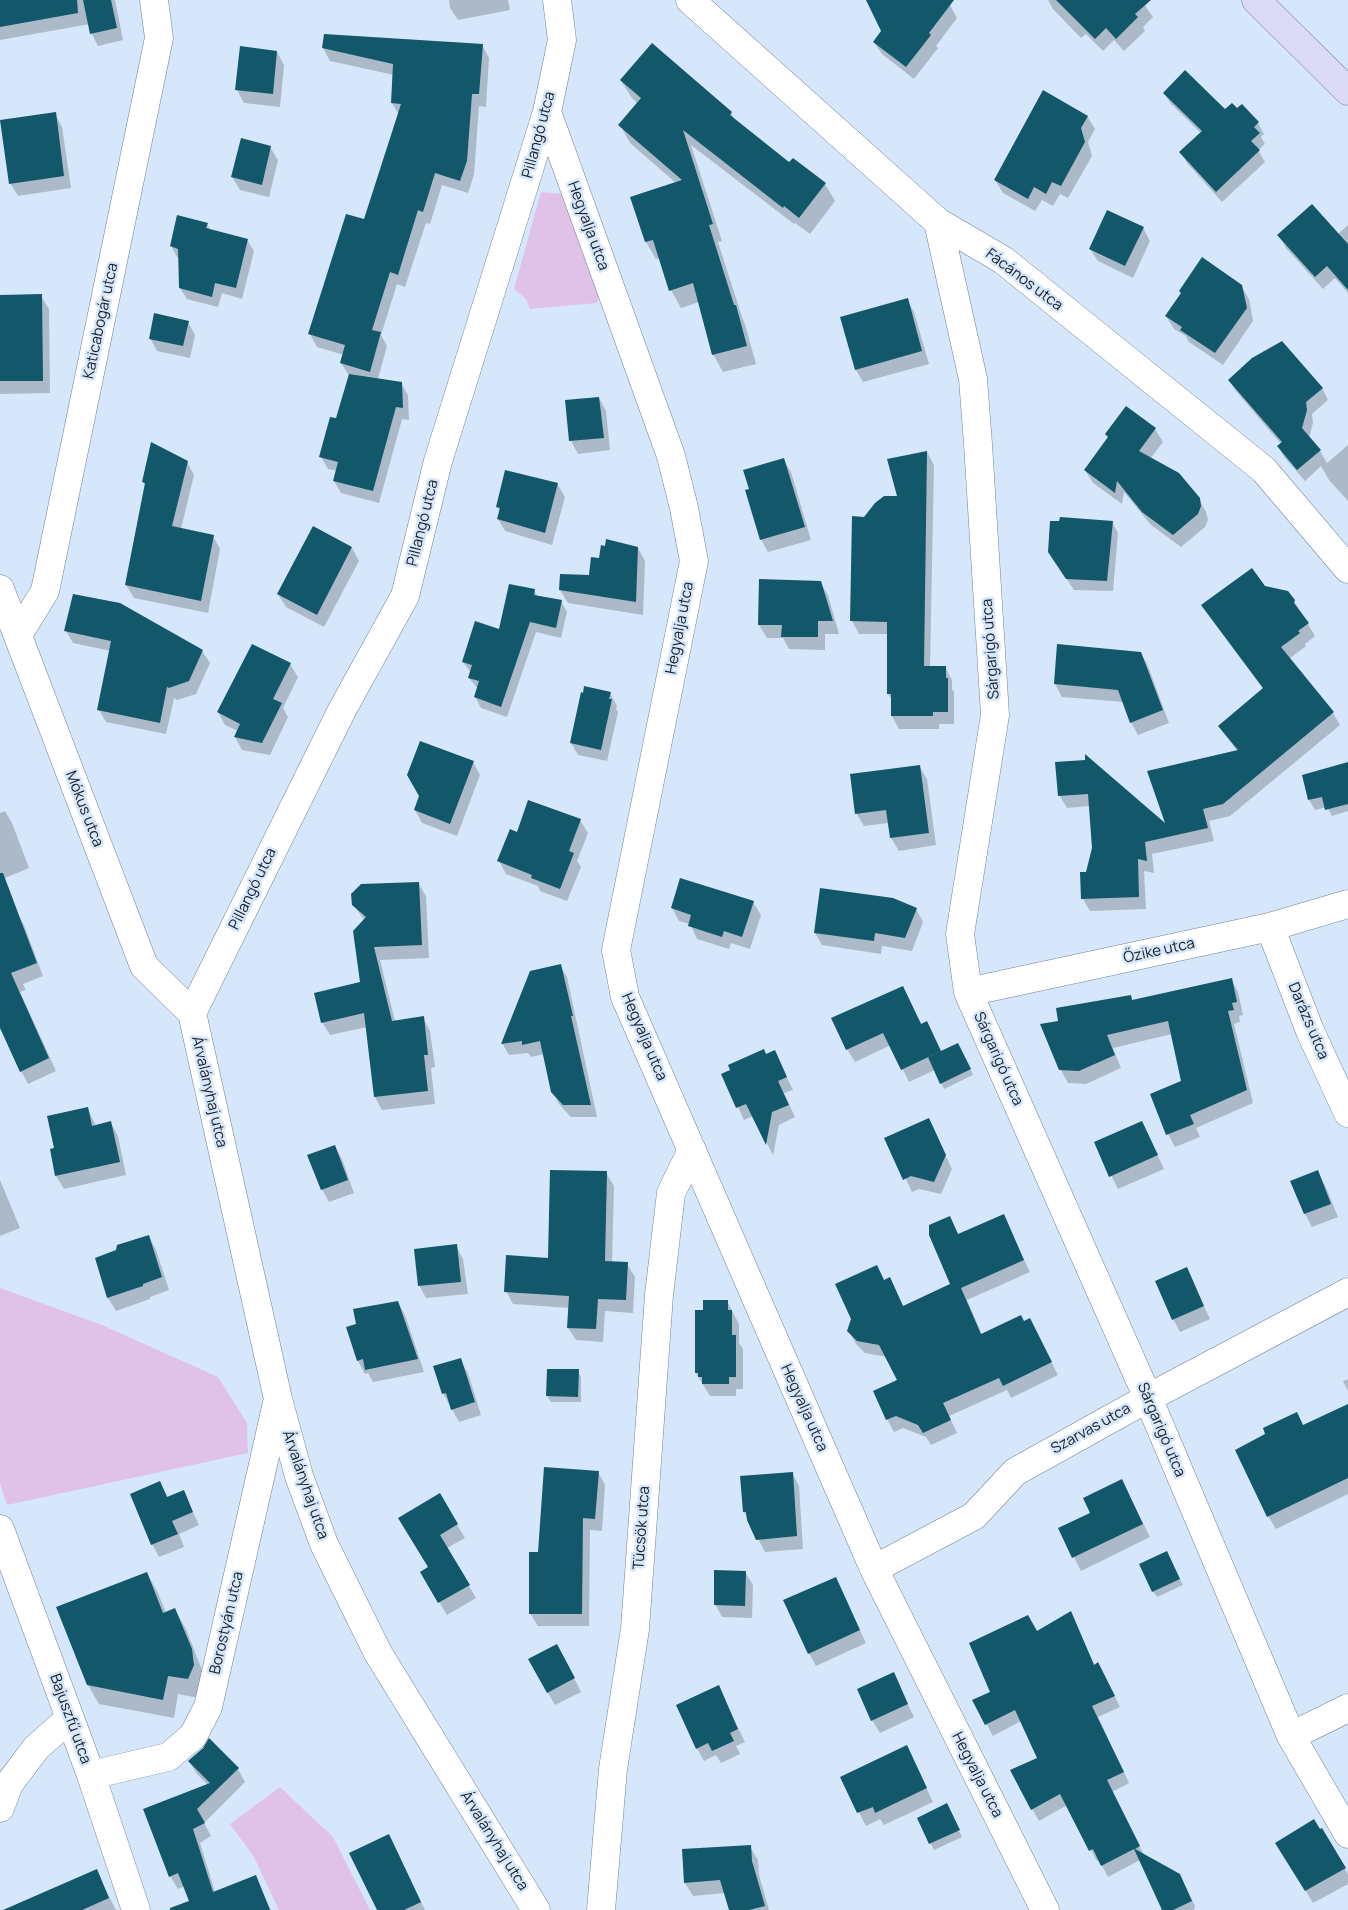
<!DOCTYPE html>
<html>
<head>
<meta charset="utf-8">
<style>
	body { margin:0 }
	canvas { display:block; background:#d6e7fb }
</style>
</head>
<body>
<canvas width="1348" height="1910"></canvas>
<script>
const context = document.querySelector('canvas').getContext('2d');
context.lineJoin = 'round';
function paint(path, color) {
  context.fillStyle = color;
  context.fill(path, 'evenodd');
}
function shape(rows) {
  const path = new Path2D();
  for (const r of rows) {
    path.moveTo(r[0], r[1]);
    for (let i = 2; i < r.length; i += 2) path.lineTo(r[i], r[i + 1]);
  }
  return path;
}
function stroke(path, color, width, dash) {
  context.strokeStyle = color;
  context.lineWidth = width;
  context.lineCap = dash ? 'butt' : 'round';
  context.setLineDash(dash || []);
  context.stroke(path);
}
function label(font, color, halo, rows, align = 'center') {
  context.font = font + ' Manrope,sans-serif';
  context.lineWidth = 5;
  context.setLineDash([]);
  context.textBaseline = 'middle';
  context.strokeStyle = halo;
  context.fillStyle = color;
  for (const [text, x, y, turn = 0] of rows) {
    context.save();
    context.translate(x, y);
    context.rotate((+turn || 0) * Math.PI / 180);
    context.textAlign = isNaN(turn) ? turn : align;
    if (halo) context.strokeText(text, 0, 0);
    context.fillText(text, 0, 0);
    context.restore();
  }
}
paint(shape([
	[541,192,563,194,599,297,597,303,530,309,526,299,514,289],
	[0,1288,102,1325,218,1377,247,1423,248,1453,7,1505,0,1483],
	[280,1787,333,1837,370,1910,279,1910,254,1857,230,1824]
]), '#e0c2e9');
paint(shape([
	[0,0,115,0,123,40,98,46,92,34,90,24,0,40],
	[449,0,508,0,510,10,458,20,450,8],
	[872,0,943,0,950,5,957,18,936,46,938,48,914,79,882,54,874,42,882,31],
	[1048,0,1141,0,1153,17,1143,27,1145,31,1124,51,1114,40,1103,51,1086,34,1081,38,1053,9],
	[482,45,489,58,486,107,479,106,474,175,468,193,442,185,430,224,426,223,405,287,397,284,381,335,387,346,378,379,401,383,408,395,409,420,402,419,379,503,341,493,334,481,337,471,328,469,321,457,337,420,350,377,341,363,344,355,317,347,310,334,365,221,399,115,392,103,394,75,330,61,323,48],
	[653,45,731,113,736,122,790,164,825,184,835,201,810,234,795,223,794,224,691,145,722,241,718,242,742,317,745,324,756,364,723,372,713,354,699,302,681,308,671,290,660,258,656,259,646,242,632,198,676,183,630,143,620,125,638,104,632,98,621,81],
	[277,52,284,65,280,107,244,103,237,90],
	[1164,93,1258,123,1264,134,1261,137,1265,144,1258,150,1265,162,1222,202,1187,163,1181,152,1201,133,1171,104],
	[55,114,62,127,71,188,18,196,10,183],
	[1087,116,1095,129,1088,142,1092,156,1068,198,1060,194,1053,206,1042,200,1035,211,1003,193,995,180],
	[270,147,278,160,269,197,240,190,232,177],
	[207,224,211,231,247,240,254,251,242,299,222,293,218,307,187,299,180,288,180,258,177,257,171,246],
	[1348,225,1348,293,1335,278,1323,289,1286,248,1279,235,1338,234],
	[1143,228,1150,241,1133,278,1098,261,1090,249],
	[1241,286,1249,299,1253,321,1223,365,1189,342,1186,336,1174,329,1166,316],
	[0,296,41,296,49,309,50,393,0,394],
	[907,300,914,312,929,364,863,382,856,370],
	[188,322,195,335,190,358,157,351,150,338],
	[1229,380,1322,388,1328,400,1312,414,1313,423,1309,438,1320,451,1327,463,1348,445,1348,501,1329,480,1321,466,1305,481,1285,458,1278,446,1281,444,1236,391],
	[599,398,606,411,610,450,578,454,571,441,566,402],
	[1126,408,1155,429,1163,442,1150,459,1199,499,1206,512,1208,520,1205,527,1181,547,1151,525,1124,492,1122,504,1093,483,1085,470,1108,437],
	[927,452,934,465,930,667,945,667,952,680,952,689,954,692,954,724,939,724,939,729,899,729,892,716,892,700,888,694,888,634,859,634,852,621,864,518,899,497],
	[783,459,791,472,811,540,768,552,761,539],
	[187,462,194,475,181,529,213,536,220,549,208,613,134,598,126,585,146,487,143,482],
	[506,472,558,485,565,497,552,545,505,531,498,519,500,512,497,507],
	[1112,522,1118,533,1113,591,1074,590,1056,563],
	[352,548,359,561,324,627,286,607,278,594],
	[638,548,645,561,643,615,568,603,560,590,561,575,590,576,600,559],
	[820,582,828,595,839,634,825,634,825,650,789,649,783,638,767,638,759,625],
	[1265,587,1294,601,1315,636,1305,644,1306,646,1289,659,1333,713,1340,725,1230,816,1209,821,1214,841,1152,854,1154,873,1144,871,1146,909,1090,911,1083,899,1093,848,1090,806,1067,808,1060,796,1057,763,1168,827,1237,751,1219,726,1264,690,1210,617,1203,605],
	[534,590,538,597,561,601,567,612,561,638,536,632,507,717,481,708,475,697,478,689,469,678,471,673,463,662,500,631],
	[66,631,202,651,210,663,196,694,177,700,174,698,166,734,106,722,99,710,111,651,73,643],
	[253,645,290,664,298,677,283,708,288,717,270,755,242,750,235,737,238,731,225,725,218,712],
	[1141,653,1148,666,1169,723,1138,735,1131,722,1124,702,1062,697,1055,684],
	[610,693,617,706,616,709,618,712,607,761,578,755,571,743,584,694],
	[473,762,480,775,457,836,422,823,415,810,420,796],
	[1348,763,1348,811,1332,816,1327,807,1315,810,1309,800],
	[919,766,927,779,936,845,899,851,891,838,889,823,864,826,856,813],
	[5,811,12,823,29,868,0,880,0,813],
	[580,820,588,833,577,861,581,867,567,901,540,891,538,886,506,874,499,861],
	[418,883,426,896,429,958,380,960,395,1021,423,1018,430,1031,435,1067,431,1068,435,1104,382,1110,375,1097,367,1027,330,1035,322,1022,362,983,364,920,353,904],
	[753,902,761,915,750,949,731,943,729,949,697,939,690,924,679,921,672,908],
	[916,909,923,922,912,951,882,946,881,954,822,945,815,933],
	[16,913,24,925,43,976,23,984,26,990,20,992,56,1071,28,1084,21,1071,0,1002,0,919],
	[560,965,567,977,597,1117,571,1117,559,1104,552,1091,544,1054,531,1057,528,1053,509,1055,502,1043],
	[1231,979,1238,992,1243,1015,1239,1016,1240,1022,1234,1024,1253,1103,1196,1128,1200,1137,1175,1147,1168,1134,1182,1082,1172,1034,1113,1048,1121,1068,1086,1084,1068,1083,1061,1070,1059,1022,1130,997,1133,1001],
	[903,988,922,1025,941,1052,961,1050,973,1075,944,1089,935,1070,909,1082,891,1045,855,1062,847,1049],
	[774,1052,793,1090,784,1093,795,1117,779,1125,773,1155,753,1116,744,1120,723,1075],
	[88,1109,96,1126,111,1123,118,1136,126,1175,64,1189,56,1176,51,1150,56,1149],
	[928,1119,952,1169,941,1194,919,1189,912,1192,886,1138],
	[1142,1122,1164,1169,1118,1189,1095,1143],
	[334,1146,342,1159,354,1193,329,1202,322,1189],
	[1317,1172,1325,1185,1338,1217,1312,1227,1305,1214,1292,1182],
	[606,1173,614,1186,612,1263,627,1264,635,1277,633,1313,605,1311,603,1342,576,1340,568,1328,570,1308,513,1304,506,1291,549,1259],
	[0,1180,20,1228,0,1236],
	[1003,1216,1030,1272,967,1300,982,1335,1030,1320,1058,1375,1011,1398,1007,1390,949,1416,957,1433,931,1445,926,1437,903,1428,894,1432,887,1419,899,1381,887,1357,865,1353,856,1344,849,1331,884,1281,890,1279,904,1307,951,1285,949,1218,959,1235],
	[149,1237,156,1250,169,1290,150,1297,150,1299,116,1311,108,1298,97,1258],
	[456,1246,463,1259,468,1294,426,1298,419,1285],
	[1186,1268,1210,1319,1180,1332,1173,1319],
	[727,1301,739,1324,739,1343,743,1349,743,1389,736,1389,736,1396,710,1396,696,1373,705,1312],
	[398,1302,405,1315,424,1372,373,1382,368,1373,365,1374,358,1361,347,1328,357,1325],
	[460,1360,468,1373,481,1415,459,1422,443,1393],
	[578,1371,581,1377,581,1402,551,1402,547,1396],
	[1348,1379,1348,1391,1343,1381],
	[1348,1406,1348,1494,1276,1529,1268,1516,1303,1426],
	[598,1472,605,1485,602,1531,590,1530,589,1626,538,1626,530,1613,539,1553],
	[792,1473,799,1486,803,1549,765,1552,744,1512],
	[1122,1481,1150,1537,1081,1571,1060,1529,1092,1514],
	[160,1483,168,1497,183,1491,199,1525,179,1534,184,1547,159,1557,152,1544],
	[439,1495,465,1538,447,1548,476,1598,447,1615,422,1572,429,1568],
	[1170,1559,1183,1585,1157,1597,1153,1591],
	[745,1572,753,1585,752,1618,722,1617,715,1604],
	[147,1573,158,1593,166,1613,175,1610,186,1629,202,1670,205,1685,199,1698,178,1694,174,1718,99,1704,88,1685],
	[835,1578,866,1643,816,1666,809,1653],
	[1071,1613,1095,1666,1104,1675,1120,1707,1098,1717,1129,1783,1112,1792,1144,1855,1186,1887,1195,1906,1194,1910,1160,1910,1163,1908,1140,1860,1108,1877,1099,1860,1097,1861,1067,1805,1039,1821,1011,1771,1038,1759,1021,1721,993,1736,974,1701,992,1692,1037,1633],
	[564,1658,581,1692,555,1705,548,1693],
	[893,1674,914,1717,880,1733,872,1720],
	[718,1687,745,1742,736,1746,740,1754,721,1763,716,1755,704,1761,697,1748],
	[204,1749,238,1769,245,1782,204,1823,211,1836,200,1843,215,1892,255,1876,271,1910,194,1910,185,1886,178,1889,170,1876,144,1810,208,1785,197,1774,189,1761],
	[913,1760,933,1802,884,1825,880,1819,866,1826,841,1777],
	[950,1811,962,1837,934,1850,918,1818],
	[1322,1830,1348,1874,1348,1884,1313,1903,1277,1843],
	[750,1847,758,1860,759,1875,769,1910,730,1910,725,1893,693,1896,685,1883],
	[396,1849,425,1910,379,1910],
	[96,1871,116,1910,40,1910]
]), '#0003');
paint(shape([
	[0,0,77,0,78,13,0,27],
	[83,0,111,0,117,28,90,34],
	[866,0,954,0,929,33,931,35,906,67,873,42,881,31],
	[1056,0,1151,0,1135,14,1138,17,1116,39,1106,28,1095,39],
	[324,34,483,44,479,94,472,94,467,161,460,181,435,173,423,212,418,210,398,275,390,272,372,330,381,332,370,372,340,363,345,345,308,334,346,214,364,219,401,104,391,103,393,64,322,48],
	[652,43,732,112,730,115,789,162,793,158,826,183,799,218,784,206,783,208,683,130,713,224,709,225,734,305,736,305,747,346,712,355,693,283,669,291,653,240,645,242,630,197,682,180,618,125,641,98,620,80],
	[240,46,277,51,273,94,235,90],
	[1185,70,1225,109,1232,103,1237,108,1242,104,1259,122,1254,127,1260,133,1251,141,1260,150,1216,192,1179,152,1202,131,1163,93],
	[1043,90,1088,116,1081,128,1085,142,1061,186,1052,182,1046,194,1034,187,1028,199,994,180],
	[56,112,64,176,9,184,0,120],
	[241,138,271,146,262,185,231,177],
	[1312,204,1348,244,1348,290,1327,266,1315,277,1277,235],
	[1107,210,1144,227,1125,266,1089,249],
	[177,215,208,223,206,228,248,239,236,288,215,283,212,297,179,288,178,249,170,246],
	[1202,257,1242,285,1247,308,1215,353,1180,330,1182,327,1165,316,1181,293,1179,291],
	[42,294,43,381,0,381,0,295],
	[908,298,922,351,855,370,840,317],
	[154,313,189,321,183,346,149,339],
	[1282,341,1323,388,1306,402,1307,410,1302,428,1321,450,1297,470,1277,446,1282,442,1228,380,1252,358],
	[349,374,402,382,403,408,396,407,373,491,333,481,338,462,319,457,330,417,336,418],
	[599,397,604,438,569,441,565,400],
	[1126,406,1156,428,1139,451,1179,473,1200,498,1201,506,1198,514,1173,535,1142,512,1117,481,1115,493,1084,470,1108,437,1105,434],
	[151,442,188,461,172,526,214,535,201,601,125,585,145,483,142,482],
	[927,451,924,666,946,666,946,678,948,678,948,712,933,712,933,716,891,716,891,694,887,694,887,622,850,621,852,516,864,517,875,503,884,496,897,496,887,459],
	[784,458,805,527,760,540,745,490,749,489,743,470],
	[505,470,558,483,545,533,497,519,500,508,496,507],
	[1060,517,1113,521,1107,581,1066,579,1048,552,1050,521,1059,521],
	[313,526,352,547,317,615,277,594],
	[606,539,638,547,636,602,559,590,560,574,589,575,591,557,599,558,601,545,605,546],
	[1252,568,1265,586,1288,591,1295,600,1294,603,1309,623,1298,631,1300,633,1281,647,1334,712,1223,804,1203,809,1208,828,1145,842,1147,861,1138,859,1139,897,1081,899,1080,872,1086,872,1092,848,1088,794,1058,796,1055,762,1085,760,1085,754,1165,823,1147,771,1238,750,1218,726,1263,688,1201,605],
	[759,579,821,581,833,621,818,621,818,637,781,637,782,625,758,625],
	[509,584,535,589,534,595,562,600,556,628,530,622,501,707,474,697,479,681,468,678,472,665,462,662,475,621,499,629],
	[73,594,120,603,203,650,189,681,169,688,167,687,160,723,97,710,111,641,64,631],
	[252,644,291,663,273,699,282,703,262,743,234,737,240,724,217,712],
	[1057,644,1141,652,1163,710,1130,723,1118,690,1054,684],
	[584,686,611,692,609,699,612,699,601,750,570,743,581,692,583,693],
	[420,741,474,761,450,824,414,810,419,796,407,775],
	[1348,762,1348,804,1325,810,1322,797,1308,800,1302,775],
	[920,765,929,833,890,838,886,810,855,814,850,774],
	[528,800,581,819,569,851,574,853,560,889,531,878,532,875,497,861,510,829,517,832],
	[0,873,3,873,37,963,11,973,49,1058,20,1072,0,1028],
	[680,878,754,901,742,937,724,931,722,937,688,926,691,915,671,908],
	[419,882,422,945,374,947,392,1021,424,1016,428,1055,424,1055,428,1091,374,1097,364,1013,321,1023,314,993,360,982,353,931,366,917,352,905,351,894,361,884],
	[820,888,893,898,917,908,905,938,875,933,874,941,814,933],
	[561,964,573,1016,571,1016,591,1105,563,1105,551,1092,540,1041,522,1045,522,1041,501,1044,530,971],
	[1232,978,1237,1002,1232,1003,1234,1010,1228,1011,1247,1090,1190,1115,1194,1124,1166,1135,1150,1094,1181,1081,1168,1021,1107,1035,1115,1055,1079,1071,1059,1070,1040,1024,1058,1021,1056,1008,1131,995,1132,1000],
	[903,986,921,1024,927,1021,941,1051,901,1070,883,1033,846,1050,831,1018],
	[958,1043,971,1069,940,1084,928,1057],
	[764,1049,766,1054,775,1050,787,1077,778,1081,789,1105,772,1112,766,1145,746,1104,736,1108,721,1074,730,1070,728,1065],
	[88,1107,92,1126,111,1121,120,1162,55,1176,50,1149,54,1148,47,1116],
	[929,1118,946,1155,934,1182,911,1176,903,1180,884,1138],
	[1142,1121,1158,1155,1109,1177,1094,1142],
	[335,1145,348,1180,321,1190,307,1155],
	[550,1170,607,1171,605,1261,628,1262,626,1300,598,1299,596,1329,567,1328,569,1296,504,1292,506,1255,548,1258],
	[1318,1170,1331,1204,1304,1214,1290,1181],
	[1004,1214,1024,1260,961,1288,981,1334,1021,1315,1024,1321,1030,1318,1052,1362,1003,1386,999,1378,943,1403,951,1420,923,1433,918,1425,896,1416,886,1420,873,1391,897,1380,879,1345,857,1341,847,1331,851,1319,835,1284,877,1265,884,1280,890,1277,903,1306,950,1284,929,1235,929,1225,950,1216,958,1234],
	[149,1235,162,1277,143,1284,143,1286,107,1298,95,1258,116,1250,117,1245],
	[457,1244,461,1282,418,1286,414,1249],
	[1187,1267,1204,1306,1172,1320,1155,1281],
	[703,1300,728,1300,728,1310,732,1310,732,1335,736,1335,736,1377,729,1377,729,1384,702,1384,702,1377,698,1377,698,1373,695,1373,695,1310,703,1310],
	[398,1301,418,1359,365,1370,363,1359,357,1361,346,1327,356,1324,353,1309],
	[461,1358,475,1402,451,1410,446,1393,442,1394,433,1366],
	[547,1369,579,1369,578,1397,546,1396],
	[1348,1404,1348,1478,1267,1517,1235,1450,1265,1434,1263,1428,1297,1412,1303,1425],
	[544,1467,599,1471,595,1519,583,1518,582,1614,529,1614,529,1552,538,1552],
	[793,1472,797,1536,756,1540,747,1520,746,1512,743,1512,740,1476],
	[1122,1479,1143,1524,1072,1558,1058,1528,1090,1513,1083,1498],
	[160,1481,167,1497,184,1490,193,1512,172,1521,178,1534,151,1545,130,1494],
	[440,1493,458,1524,440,1535,470,1585,438,1603,420,1572,428,1567,398,1518],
	[1167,1551,1180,1579,1152,1592,1139,1564],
	[714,1570,746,1571,745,1606,714,1605],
	[147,1572,163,1613,175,1608,192,1649,194,1665,188,1679,168,1676,163,1700,87,1685,56,1607],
	[836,1577,860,1630,808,1654,783,1600],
	[1071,1611,1094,1665,1098,1662,1115,1696,1092,1706,1124,1772,1107,1780,1140,1846,1135,1849,1180,1874,1192,1901,1173,1910,1162,1910,1134,1849,1101,1866,1093,1849,1089,1851,1060,1794,1031,1810,1010,1770,1037,1758,1015,1710,985,1725,972,1700,990,1692,969,1643,1028,1615,1037,1631],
	[557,1644,575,1678,547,1693,528,1659],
	[894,1672,908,1704,871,1721,857,1689],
	[719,1685,738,1729,730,1733,734,1741,712,1751,708,1743,696,1749,676,1705],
	[209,1738,239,1768,197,1809,205,1823,193,1829,213,1892,256,1875,270,1910,170,1910,170,1908,189,1901,178,1873,169,1877,143,1809,210,1783,188,1761,203,1748],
	[907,1745,927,1788,875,1813,873,1807,857,1813,840,1777],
	[947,1803,960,1830,929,1844,917,1818],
	[1314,1819,1320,1829,1322,1828,1346,1868,1305,1891,1275,1843],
	[389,1834,421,1902,404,1910,377,1910,349,1853],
	[751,1845,752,1861,765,1906,749,1910,729,1910,720,1880,684,1883,682,1849],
	[97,1869,109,1898,82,1910,3,1910]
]), '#12576a');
const street = shape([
	[690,0,938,222,1003,260,1264,470,1348,569],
	[547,112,671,456,684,508,694,561,616,950,625,997,874,1569,1045,1910],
	[938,222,973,379,978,444,995,715,960,934,968,992,1148,1398,1291,1736,1348,1834],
	[0,589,144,966,192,1013],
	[18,635,45,591,159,38,154,0],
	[1270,927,1310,1031,1348,1113],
	[968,992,1270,927,1348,904],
	[192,1013,342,710,405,596,438,461,547,112,562,40,557,0],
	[192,1013,278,1399,299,1476,324,1544,378,1653,536,1910],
	[0,1529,91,1775,136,1910],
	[874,1569,974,1516,1015,1472,1148,1398,1348,1292],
	[1291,1736,1348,1708],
	[91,1775,168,1757,193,1736,208,1707,277,1403],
	[0,1808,9,1784,36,1748,70,1718],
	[601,1910,613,1769,635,1629,659,1295,671,1193,692,1150]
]);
const secondary = shape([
	[1256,0,1348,91]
]);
stroke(street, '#738395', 29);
stroke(secondary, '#738395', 29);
stroke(street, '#fff', 28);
stroke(secondary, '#dcdaf6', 28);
label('15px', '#171d24', '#d6e7fb', [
	["Pillangó utca",539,135,-75],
	["Hegyalja utca",588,226,70],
	["Fácános utca",1024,280,37],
	["Katicabogár utca",101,321,-78],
	["Pillangó utca",423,523,-76],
	["Hegyalja utca",680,628,-79],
	["Sárgarigó utca",991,649,-94],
	["Mókus utca",84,809,69],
	["Pillangó utca",253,889,-64],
	["Őzike utca",1159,951,-12],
	["Darázs utca",1308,1021,67],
	["Hegyalja utca",644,1037,67],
	["Sárgarigó utca",998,1059,66],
	["Árvalányhaj utca",209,1092,77],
	["Hegyalja utca",804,1408,66],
	["Szarvas utca",1091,1429,-29],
	["Sárgarigó utca",1161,1430,67],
	["Árvalányhaj utca",305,1485,71],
	["Tücsök utca",642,1528,-86],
	["Borostyán utca",227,1623,-77],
	["Bajuszfű utca",70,1719,70],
	["Hegyalja utca",977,1775,63],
	["Árvalányhaj utca",494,1841,58]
]);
</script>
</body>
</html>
